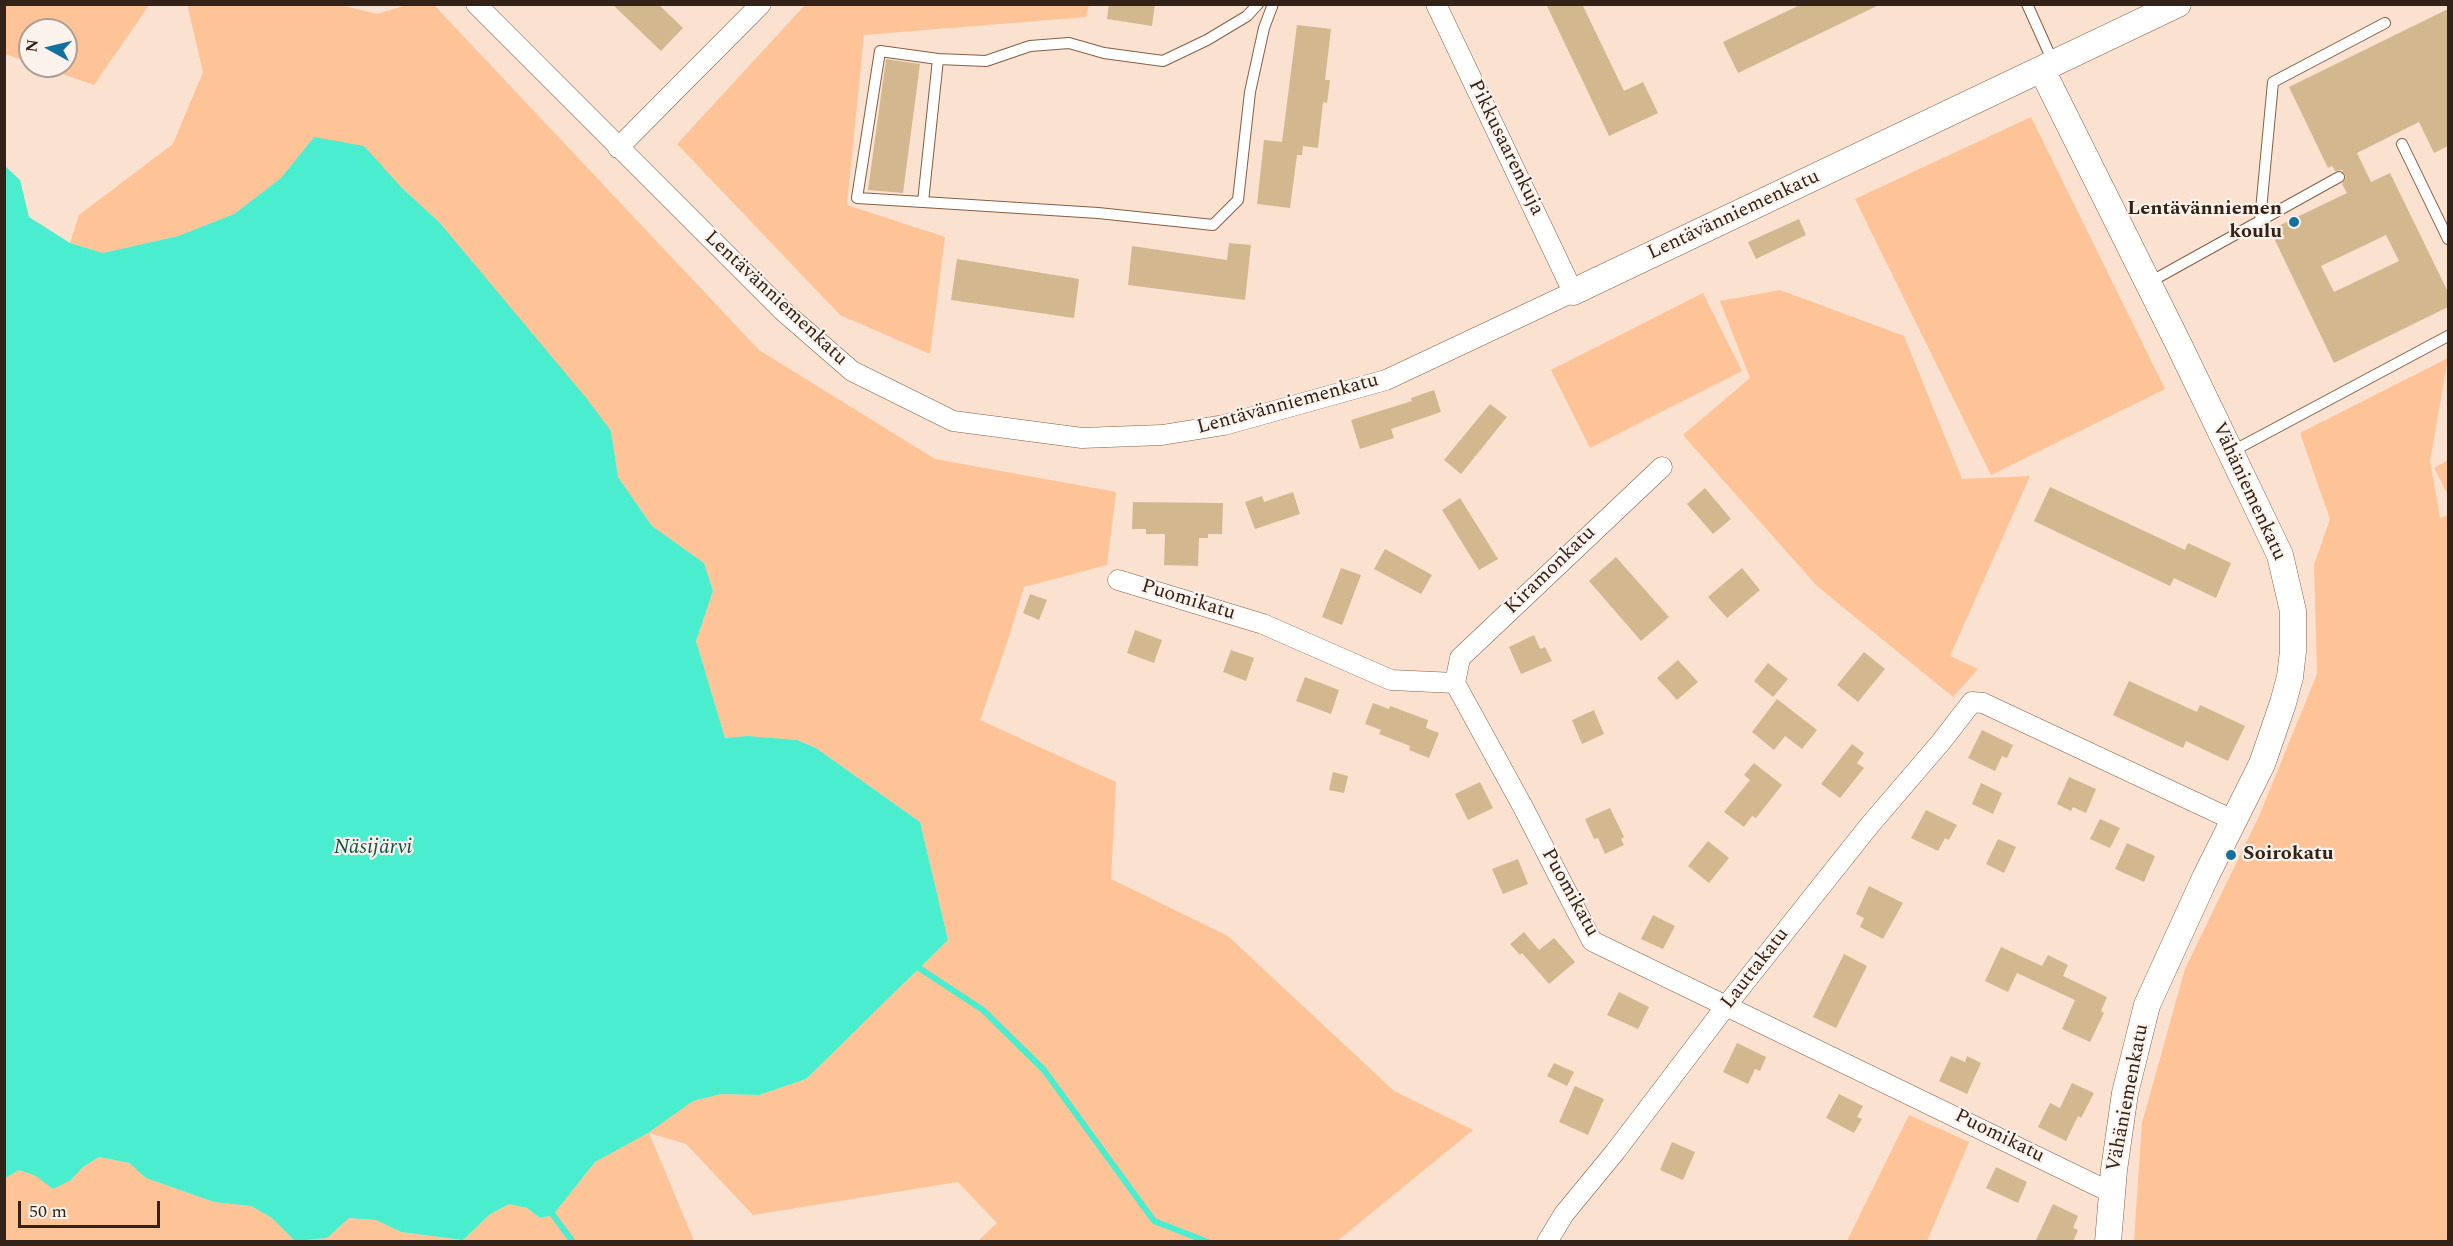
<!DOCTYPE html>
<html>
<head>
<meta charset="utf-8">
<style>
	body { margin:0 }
	#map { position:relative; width:2453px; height:1246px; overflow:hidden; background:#fbe1cf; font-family:Spectral,serif }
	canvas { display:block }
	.frame { position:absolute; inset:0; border:6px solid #322217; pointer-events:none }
	.north { position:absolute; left:18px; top:18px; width:60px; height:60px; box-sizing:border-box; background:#fbf2ec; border:2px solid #ab9f97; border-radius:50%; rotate:278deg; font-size:16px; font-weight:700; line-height:24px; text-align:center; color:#322217 }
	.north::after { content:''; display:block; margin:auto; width:21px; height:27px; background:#13719f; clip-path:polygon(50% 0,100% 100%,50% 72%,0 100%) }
	.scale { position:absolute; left:18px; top:1201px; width:142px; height:27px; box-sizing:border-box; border:3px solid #322217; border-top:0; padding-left:8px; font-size:18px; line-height:21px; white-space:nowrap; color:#322217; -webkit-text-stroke:4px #fbf2ec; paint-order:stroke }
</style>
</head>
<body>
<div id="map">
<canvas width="2453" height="1246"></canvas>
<div class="frame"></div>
<div class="north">N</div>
<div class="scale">50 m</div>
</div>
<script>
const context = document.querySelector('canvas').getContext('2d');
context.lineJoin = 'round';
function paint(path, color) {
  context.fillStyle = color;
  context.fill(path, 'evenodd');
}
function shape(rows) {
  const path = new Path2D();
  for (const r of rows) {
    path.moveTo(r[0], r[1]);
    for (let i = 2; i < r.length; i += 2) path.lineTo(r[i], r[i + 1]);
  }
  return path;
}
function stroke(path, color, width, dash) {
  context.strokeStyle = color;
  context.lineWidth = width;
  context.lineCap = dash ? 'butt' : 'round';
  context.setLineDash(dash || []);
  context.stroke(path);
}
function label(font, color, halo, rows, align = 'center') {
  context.font = font + ' Spectral,serif';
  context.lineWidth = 4.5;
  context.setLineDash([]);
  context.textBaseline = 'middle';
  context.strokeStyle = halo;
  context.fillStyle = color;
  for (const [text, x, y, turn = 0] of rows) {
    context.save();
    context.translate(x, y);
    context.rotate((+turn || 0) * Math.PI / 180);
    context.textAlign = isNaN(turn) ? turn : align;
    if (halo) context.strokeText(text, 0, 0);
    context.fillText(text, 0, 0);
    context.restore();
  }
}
paint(shape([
	[5,4,149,4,149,5,94,85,40,66,66,66,66,30,30,30,30,63,5,54],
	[187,4,341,5,377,14,407,5,434,5,759,350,935,459,1116,492,1107,565,1024,587,1007,643,980,720,1116,782,1111,879,1228,936,1394,1091,1473,1130,1336,1242,978,1241,997,1223,958,1182,753,1215,686,1144,649,1133,694,1241,5,1241,4,1178,19,1170,36,1176,71,1180,83,1167,99,1157,129,1163,146,1178,214,1202,251,1206,272,1218,295,1241,327,1238,349,1218,376,1220,401,1232,463,1240,489,1215,509,1204,527,1208,540,1218,553,1215,595,1162,648,1133,693,1101,721,1094,759,1095,806,1079,948,940,920,822,816,748,797,740,747,736,725,738,696,641,713,591,704,563,652,526,618,477,611,431,440,223,401,187,314,137,281,178,234,214,178,236,103,253,70,243,79,215,173,144,203,72],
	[805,5,1089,5,1086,17,864,35,847,205,945,237,930,354,840,315,677,144],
	[2031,117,2165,389,1991,475,1855,199],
	[1780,290,1904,336,1962,479,2030,476,1950,656,1978,669,1953,697,1817,586,1683,435,1750,378,1720,301],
	[1703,293,1742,371,1590,448,1551,370],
	[2448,358,2430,461,2440,518,2448,515,2448,1241,2134,1241,2142,1123,2185,969,2260,814,2317,674,2314,565,2330,519,2300,433],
	[2448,460,2448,495,2434,468],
	[1909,1115,1969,1142,1927,1241,1847,1241]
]), '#fec397');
paint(shape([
	[314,137,364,146,401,187,440,223,587,399,611,431,618,477,652,526,704,563,713,591,696,641,725,738,747,736,797,740,816,748,920,822,948,940,806,1079,759,1095,721,1094,693,1101,648,1133,595,1162,553,1215,540,1218,527,1208,509,1204,489,1215,463,1240,401,1232,376,1220,349,1218,327,1238,295,1241,272,1218,251,1206,214,1202,146,1178,129,1163,99,1157,83,1167,71,1180,53,1189,36,1176,19,1170,5,1178,5,166,20,180,29,217,70,243,103,253,178,236,234,214,281,178]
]), '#4aedce');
stroke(shape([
	[919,968,983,1010,1044,1070,1154,1221,1208,1242],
	[553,1215,573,1242]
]), '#4aedce', 6);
paint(shape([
	[612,4,658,4,683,28,661,51],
	[1109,4,1155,4,1152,26,1107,19],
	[1546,4,1582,4,1624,91,1643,82,1658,113,1609,136],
	[1802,4,1881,4,1738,73,1723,42],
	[2448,9,2448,146,2434,153,2419,122,2357,153,2371,182,2390,173,2448,292,2448,307,2334,363,2270,230,2347,193,2342,184,2346,177,2342,170,2335,171,2332,166,2328,168,2289,87],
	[2386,235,2399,261,2334,292,2321,266],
	[1297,25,1331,29,1325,80,1330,80,1327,103,1323,102,1318,148,1303,146,1302,155,1297,155,1290,208,1257,204,1264,140,1282,142],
	[886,59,920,64,903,193,868,190],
	[1799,219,1806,235,1756,259,1748,242],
	[1229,243,1251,245,1245,300,1128,285,1132,246,1227,260],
	[957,259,1079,279,1074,318,951,300],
	[1434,390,1441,412,1391,429,1394,438,1360,449,1351,420,1412,401,1411,398],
	[1490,404,1507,417,1461,474,1444,460],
	[2050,487,2185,550,2188,543,2231,563,2216,598,2174,578,2170,586,2034,521],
	[1705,488,1731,519,1713,534,1687,504],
	[1293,492,1300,514,1255,529,1245,502,1262,496,1264,502],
	[1460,498,1498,559,1479,570,1442,510],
	[1133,502,1223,503,1222,534,1208,534,1208,538,1199,538,1198,566,1164,565,1165,534,1146,534,1146,529,1132,529],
	[1385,549,1432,575,1421,594,1374,569],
	[1616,557,1669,617,1641,641,1589,581],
	[1341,568,1361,575,1342,625,1322,617],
	[1742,568,1760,590,1727,618,1708,597],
	[1030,594,1047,600,1039,620,1023,613],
	[1135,630,1162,640,1154,663,1127,653],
	[1534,635,1540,649,1545,647,1552,661,1521,674,1509,647],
	[1231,650,1254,658,1246,681,1223,672],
	[1864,652,1885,669,1858,702,1837,685],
	[1678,660,1698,682,1677,700,1657,678],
	[1768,663,1788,679,1773,697,1754,681],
	[1305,677,1339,690,1331,714,1296,701],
	[2129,681,2197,712,2200,705,2245,726,2228,761,2186,741,2183,748,2113,715],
	[1777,699,1817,730,1802,749,1785,736,1774,750,1752,732],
	[1373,703,1389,709,1390,706,1428,720,1426,728,1439,733,1429,758,1409,750,1410,746,1379,734,1381,730,1365,724],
	[1594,710,1604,734,1582,744,1572,720],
	[1982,730,2013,745,2007,758,2002,756,1995,771,1968,758],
	[1852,744,1864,753,1857,763,1864,768,1840,798,1821,784],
	[1754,763,1782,785,1756,818,1752,816,1744,827,1724,812,1750,780,1744,775],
	[1333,772,1348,776,1344,793,1329,790],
	[2069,777,2096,789,2086,813,2073,807,2071,811,2057,804],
	[1480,782,1493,808,1468,820,1455,794],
	[1981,783,2002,793,1993,814,1972,804],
	[1610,808,1624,837,1621,839,1624,845,1605,854,1598,838,1594,839,1585,819],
	[1926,810,1957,825,1949,840,1945,838,1938,851,1911,838],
	[2100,819,2120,828,2110,848,2090,839],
	[1998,839,2016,847,2004,873,1986,864],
	[1708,841,1729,858,1709,883,1688,866],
	[2127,843,2155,856,2144,882,2115,869],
	[1518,859,1528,884,1503,894,1492,869],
	[1869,886,1903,903,1883,939,1860,927,1864,918,1856,914],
	[1653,915,1675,926,1663,949,1641,939],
	[1524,932,1539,950,1554,938,1575,962,1549,984,1522,953,1520,955,1510,944],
	[2001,947,2042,966,2048,955,2068,965,2063,976,2107,997,2101,1011,2104,1013,2090,1042,2062,1029,2075,1000,2017,973,2008,992,1985,981],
	[1844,954,1867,966,1836,1028,1813,1017],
	[1619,992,1649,1007,1638,1029,1607,1015],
	[1737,1043,1766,1057,1760,1071,1755,1069,1748,1084,1723,1072],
	[1951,1056,1965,1062,1967,1056,1981,1063,1967,1094,1939,1081],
	[1554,1063,1574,1072,1567,1086,1547,1076],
	[2072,1083,2094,1093,2081,1118,2078,1116,2066,1141,2038,1127,2050,1103,2060,1108],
	[1575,1086,1604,1099,1588,1135,1559,1122],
	[1839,1094,1863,1106,1857,1117,1862,1119,1854,1133,1826,1118],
	[1672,1142,1695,1152,1683,1180,1660,1170],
	[1996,1167,2027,1182,2018,1203,1986,1188],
	[2053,1204,2078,1216,2073,1228,2078,1230,2073,1242,2035,1242]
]), '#d3b88f');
const service = shape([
	[2027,4,2054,64],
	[938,59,986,61,1030,46,1069,43,1104,53,1163,61,1207,40,1247,16,1258,4],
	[2402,144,2448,239],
	[923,202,938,59,880,51,857,198,923,202,971,205,1098,213,1213,225,1238,200,1250,92,1264,28,1273,4],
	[2260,221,2273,82,2385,23],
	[2148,283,2339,177],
	[2231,452,2448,336]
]);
const minor = shape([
	[476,4,783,311,852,371,953,421,1082,438,1162,435,1224,425,1386,380,1573,292,1436,4],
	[618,148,761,4],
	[1118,580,1263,624,1391,680,1455,683,1523,807,1592,941,2112,1193],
	[1455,683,1460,658,1662,467],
	[1547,1242,1564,1214,1615,1152,1726,1006,1869,826,1941,742,1972,702,1983,703,2233,820]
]);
const tertiary = shape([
	[2042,70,2180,347,2280,555,2293,611,2293,651,2290,677,2283,703,2262,764,2205,878,2147,1005,2125,1093,2114,1170,2108,1242],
	[1573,292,2178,4]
]);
stroke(service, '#845f44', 12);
stroke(minor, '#845f44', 21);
stroke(tertiary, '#845f44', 27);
stroke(service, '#fff', 10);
stroke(minor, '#fff', 20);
stroke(tertiary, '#fff', 26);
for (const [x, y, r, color] of [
	[2294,222,6,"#13719f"],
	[2231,855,6,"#13719f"]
]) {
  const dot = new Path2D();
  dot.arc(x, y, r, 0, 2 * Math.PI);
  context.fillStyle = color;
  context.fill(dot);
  stroke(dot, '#fbf2ec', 2);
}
label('20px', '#322217', '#fbf2ec', [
	["Pikkusaarenkuja",1505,148,64],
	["Lentävänniemenkatu",1734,216,-25],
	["Lentävänniemenkatu",775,299,43],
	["Lentävänniemenkatu",1288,405,-15],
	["Vähäniemenkatu",2248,492,65],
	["Kiramonkatu",1551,571,-44],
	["Puomikatu",1188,601,17],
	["Puomikatu",1569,893,61],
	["Lauttakatu",1756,969,-52],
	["Vähäniemenkatu",2129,1098,-79],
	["Puomikatu",1999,1137,26]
]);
label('bold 20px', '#322217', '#fbf2ec', [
	["Lentävänniemen",2282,210],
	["koulu",2282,233],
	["Soirokatu",2243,855,"left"]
], 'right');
label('italic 21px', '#115448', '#fbf2ec', [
	["Näsijärvi",373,849]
]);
</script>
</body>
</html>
